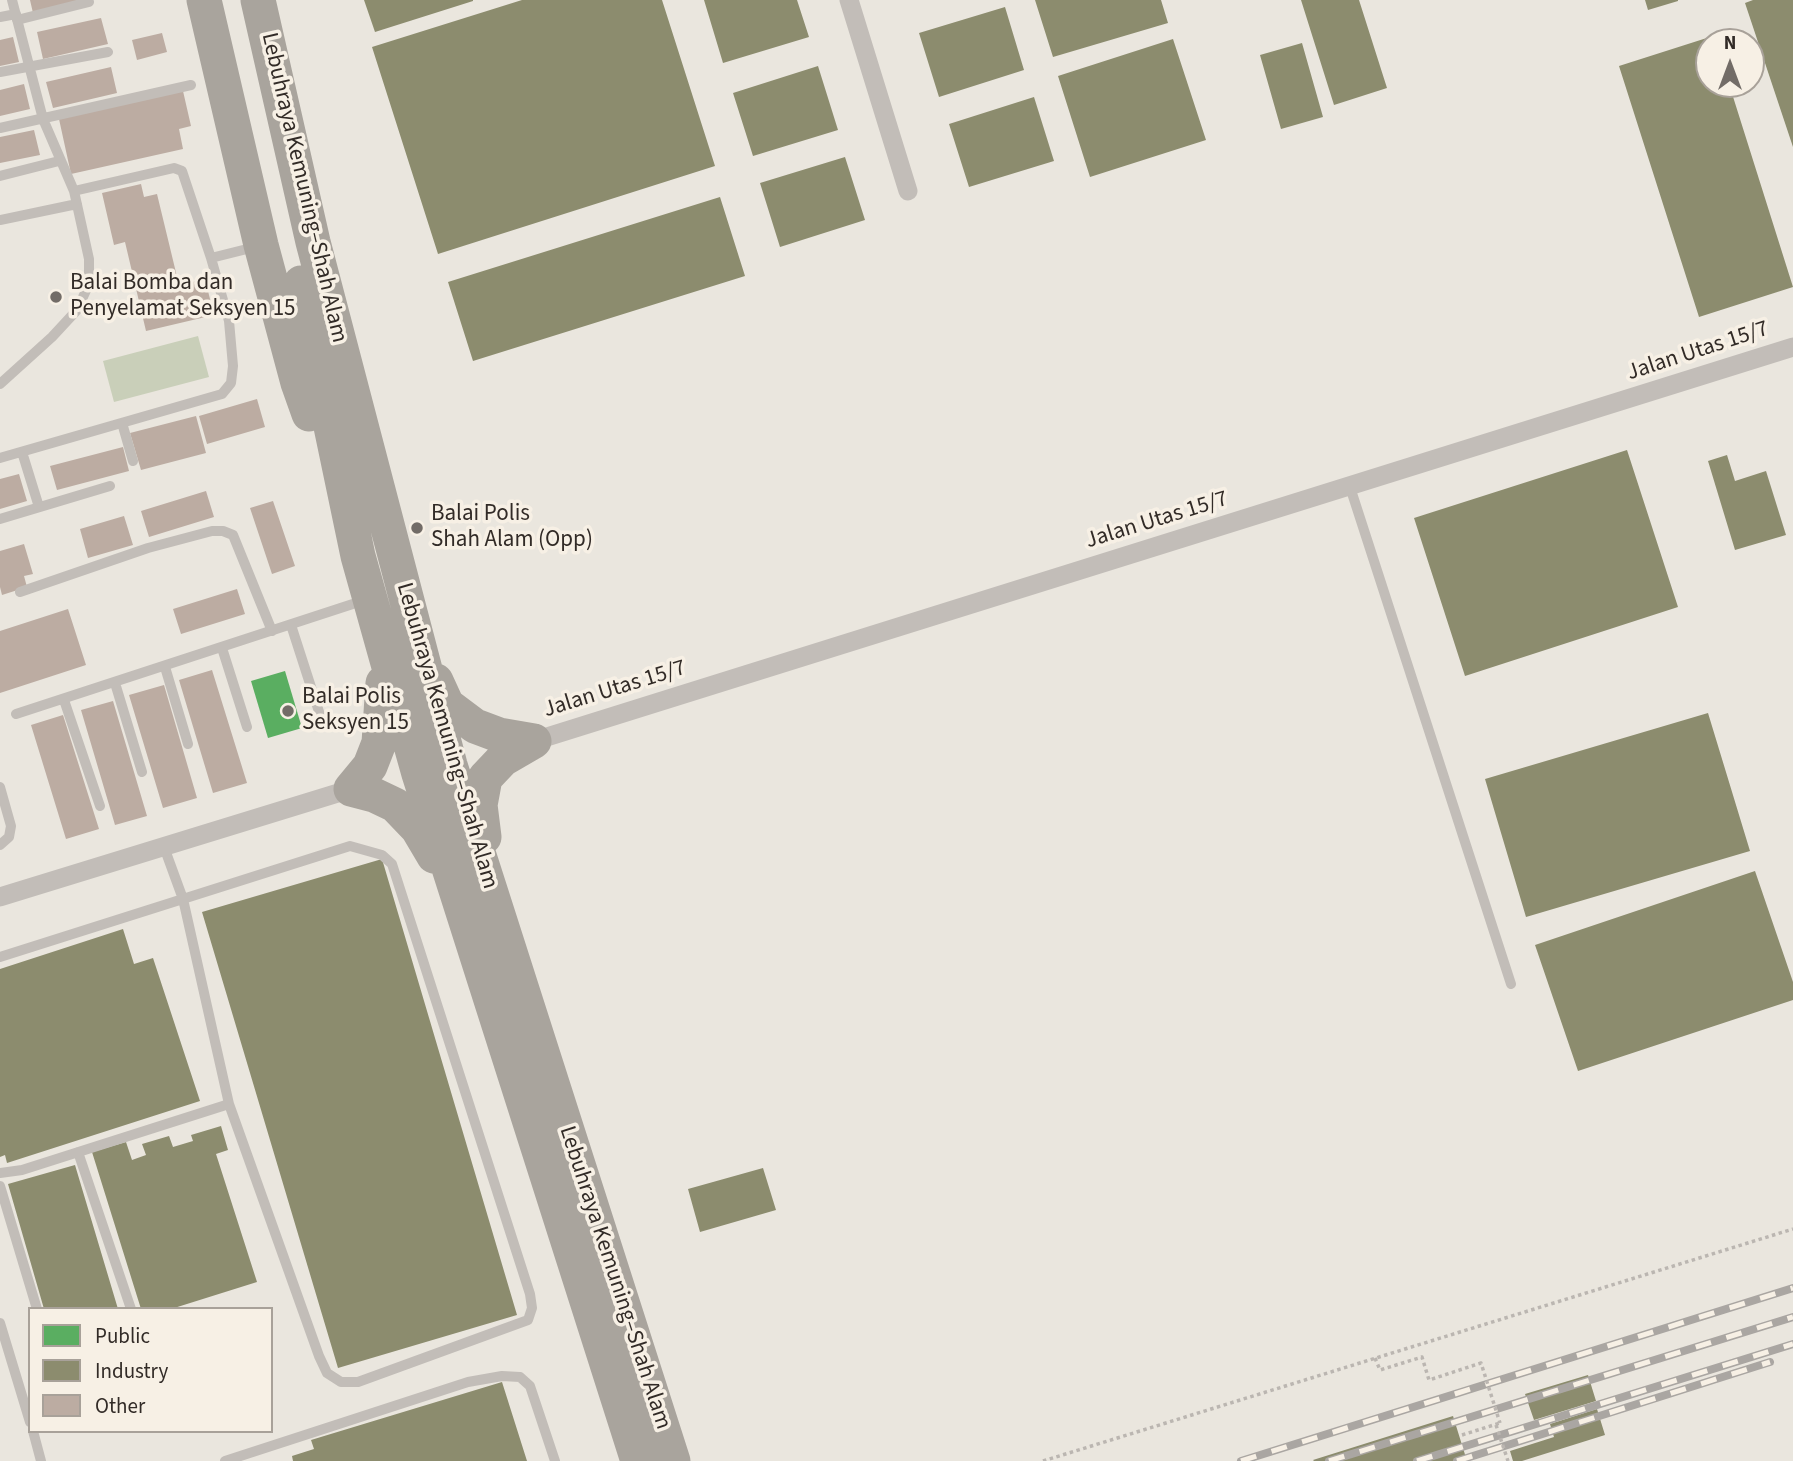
<!DOCTYPE html>
<html>
<head>
<meta charset="utf-8">
<style>
	body { margin:0 }
	#map { position:relative; width:1793px; height:1461px; overflow:hidden; background:#eae6de; font-family:"Source Sans 3",sans-serif }
	canvas { display:block }
	.legend { position:absolute; left:28px; top:1307px; width:245px; height:126px; box-sizing:border-box; background:#f7f0e5; border:2px solid #a8a199; margin:0; padding:9px 12px; list-style:none; font-size:21px; color:#322b27 }
	.legend li { display:flex; align-items:center; gap:14px; height:35px }
	.legend b { width:35px; border:2px solid #a8a199 }
	.north { position:absolute; left:1695px; top:28px; width:70px; height:70px; box-sizing:border-box; background:#f7f0e5; border:2px solid #a8a199; border-radius:50%; rotate:0deg; font-size:19px; font-weight:700; line-height:28px; text-align:center; color:#322b27 }
	.north::after { content:''; display:block; margin:auto; width:24px; height:32px; background:#726c67; clip-path:polygon(50% 0,100% 100%,50% 72%,0 100%) }
</style>
</head>
<body>
<div id="map">
<canvas width="1793" height="1461"></canvas>
<ul class="legend">
<li><b style="height:19px;background:#5aae61"></b>Public</li>
<li><b style="height:19px;background:#8c8c6e"></b>Industry</li>
<li><b style="height:19px;background:#bcaca2"></b>Other</li>
</ul>
<div class="north">N</div>
</div>
<script>
const context = document.querySelector('canvas').getContext('2d');
context.lineJoin = 'round';
function paint(path, color) {
  context.fillStyle = color;
  context.fill(path, 'evenodd');
}
function shape(rows) {
  const path = new Path2D();
  for (const r of rows) {
    path.moveTo(r[0], r[1]);
    for (let i = 2; i < r.length; i += 2) path.lineTo(r[i], r[i + 1]);
  }
  return path;
}
function stroke(path, color, width, dash) {
  context.strokeStyle = color;
  context.lineWidth = width;
  context.lineCap = dash ? 'butt' : 'round';
  context.setLineDash(dash || []);
  context.stroke(path);
}
function label(font, color, halo, rows, align = 'center') {
  context.font = font + ' "Source Sans 3",sans-serif';
  context.lineWidth = 7;
  context.setLineDash([]);
  context.textBaseline = 'middle';
  context.strokeStyle = halo;
  context.fillStyle = color;
  for (const [text, x, y, turn = 0] of rows) {
    context.save();
    context.translate(x, y);
    context.rotate((+turn || 0) * Math.PI / 180);
    context.textAlign = isNaN(turn) ? turn : align;
    if (halo) context.strokeText(text, 0, 0);
    context.fillText(text, 0, 0);
    context.restore();
  }
}
paint(shape([
	[198,336,209,377,114,402,103,361]
]), '#c9cfb9');
paint(shape([
	[285,671,302,728,268,738,251,681]
]), '#5aae61');
paint(shape([
	[364,0,473,0,473,1,375,32],
	[522,0,662,0,715,166,438,254,372,47],
	[704,0,797,0,809,37,723,63],
	[1035,0,1161,0,1168,23,1053,57],
	[1301,0,1359,0,1387,88,1334,105],
	[1645,0,1678,0,1678,1,1648,10],
	[1753,0,1793,0,1793,147,1745,3],
	[1005,7,1024,70,939,97,919,33],
	[1713,36,1715,42,1709,42,1709,84,1729,84,1793,287,1699,317,1619,66],
	[1173,39,1206,140,1090,177,1058,76],
	[1302,43,1323,117,1281,129,1260,55],
	[818,66,838,130,753,156,733,93],
	[1034,97,1054,161,969,187,949,124],
	[845,157,865,220,780,247,760,183],
	[720,197,745,276,473,361,448,282],
	[1627,450,1678,607,1465,676,1414,518],
	[1727,455,1735,481,1766,471,1786,535,1735,550,1708,461],
	[1708,713,1750,851,1526,917,1485,779],
	[382,859,517,1315,338,1368,202,912],
	[1755,871,1793,982,1793,1000,1578,1071,1535,945],
	[123,929,134,964,153,958,200,1101,7,1163,5,1155,0,1157,0,969],
	[221,1126,228,1150,216,1154,257,1282,171,1309,141,1309,92,1152,126,1142,132,1160,146,1155,142,1144,169,1136,173,1147,193,1141,191,1135],
	[75,1165,118,1309,44,1309,8,1184],
	[763,1168,776,1210,700,1232,688,1189],
	[1588,1375,1596,1401,1534,1420,1525,1394],
	[502,1382,527,1461,293,1461,292,1456,314,1449,311,1440],
	[1597,1409,1605,1435,1522,1461,1513,1461,1510,1451,1554,1437,1550,1424],
	[1453,1416,1467,1461,1314,1461,1313,1460]
]), '#8c8c6e');
paint(shape([
	[30,0,85,0,33,13],
	[101,18,108,44,43,59,37,32],
	[162,33,167,52,137,60,132,40],
	[13,37,19,62,0,66,0,40],
	[111,67,117,93,53,108,46,82],
	[24,84,30,109,0,116,0,90],
	[183,91,191,126,179,129,183,149,71,174,59,119],
	[34,130,40,155,0,163,0,137],
	[141,184,144,197,157,194,179,285,205,279,214,315,146,331,125,242,114,245,102,193],
	[257,399,265,427,207,444,199,416],
	[196,416,206,453,141,470,130,433],
	[123,447,129,471,57,490,50,466],
	[19,474,27,501,0,509,0,479],
	[206,491,214,517,149,537,141,511],
	[273,501,295,566,272,574,250,508],
	[124,516,133,545,88,558,80,529],
	[24,544,33,574,24,576,27,587,2,595,0,587,0,551],
	[237,589,245,614,181,634,173,609],
	[68,609,86,665,0,693,0,631],
	[212,670,247,783,213,793,179,680],
	[164,685,197,798,163,808,129,695],
	[113,701,147,816,115,825,81,710],
	[63,715,99,829,66,839,31,725]
]), '#bcaca2');
stroke(shape([
	[1462,1435,1500,1423],
	[1043,1461,1793,1229]
]), '#bbb6b1', 3.5, [3.5, 3.5]);
stroke(shape([
	[0,17,16,14],
	[17,20,89,2],
	[0,72,108,52],
	[0,128,191,85],
	[0,176,59,161],
	[0,220,77,204],
	[211,258,255,247],
	[0,384,52,337,77,310,89,284,89,259,74,191,43,119,12,0],
	[122,423,133,461],
	[22,452,39,507],
	[0,458,222,394,231,383,233,366,229,321,211,258,182,171,174,168,74,191],
	[1350,487,1511,984],
	[0,519,110,486],
	[20,592,148,548,212,531,223,531,233,535,272,631],
	[291,625,322,721],
	[222,648,247,727],
	[165,667,188,744],
	[115,683,142,772],
	[64,700,100,806],
	[16,714,365,600],
	[0,787,11,826,9,837,0,845],
	[164,847,183,899,229,1104],
	[0,957,350,846,382,855,392,864,530,1294,532,1308,528,1320,358,1382,341,1382,327,1373,319,1356,229,1104,22,1170,0,1173],
	[78,1152,131,1309],
	[0,1186,37,1309],
	[0,1323,30,1422],
	[33,1431,41,1461],
	[225,1461,468,1382,502,1376,520,1377,530,1386,555,1461]
]), '#c2bdb8', 10);
stroke(shape([
	[849,0,908,191],
	[534,741,1793,347],
	[0,897,351,789]
]), '#c2bdb8', 19);
stroke(shape([
	[204,0,261,245,298,383,309,414],
	[258,0,313,242,450,765,673,1461],
	[301,283,358,556,419,774,638,1461],
	[436,681,447,705,475,726,499,735,534,741],
	[383,683,379,743,370,766,351,789,374,795,395,805,418,829,434,856],
	[484,837,480,805,485,778,503,759,534,741]
]), '#a9a49d', 35);
const rail = shape([
	[1241,1461,1793,1288],
	[1329,1461,1793,1317],
	[1417,1461,1793,1344],
	[1457,1461,1770,1362]
]);
stroke(rail, '#aaa6a2', 8);
stroke(rail, '#f7f0e5', 5, [16]);
stroke(shape([
	[1375,1358,1380,1370,1422,1357,1429,1380,1481,1363,1500,1423],
	[1496,1425,1508,1461]
]), '#bbb6b1', 3.5, [3.5, 3.5]);
for (const [x, y, r, color] of [
	[56,297,7,"#726c67"],
	[417,528,7,"#726c67"],
	[288,711,7,"#726c67"]
]) {
  const dot = new Path2D();
  dot.arc(x, y, r, 0, 2 * Math.PI);
  context.fillStyle = color;
  context.fill(dot);
  stroke(dot, '#f7f0e5', 2.5);
}
label('23px', '#322b27', '#f7f0e5', [
	["Lebuhraya Kemuning–Shah Alam",303,188,77],
	["Jalan Utas 15/7",1698,352,-18],
	["Jalan Utas 15/7",1157,521,-17],
	["Jalan Utas 15/7",615,690,-17],
	["Lebuhraya Kemuning–Shah Alam",446,736,74],
	["Lebuhraya Kemuning–Shah Alam",614,1278,72]
]);
label('23px', '#322b27', '#f7f0e5', [
	["Balai Bomba dan",70,284],
	["Penyelamat Seksyen 15",70,310],
	["Balai Polis",431,515],
	["Shah Alam (Opp)",431,541],
	["Balai Polis",302,698],
	["Seksyen 15",302,724]
], 'left');
</script>
</body>
</html>
